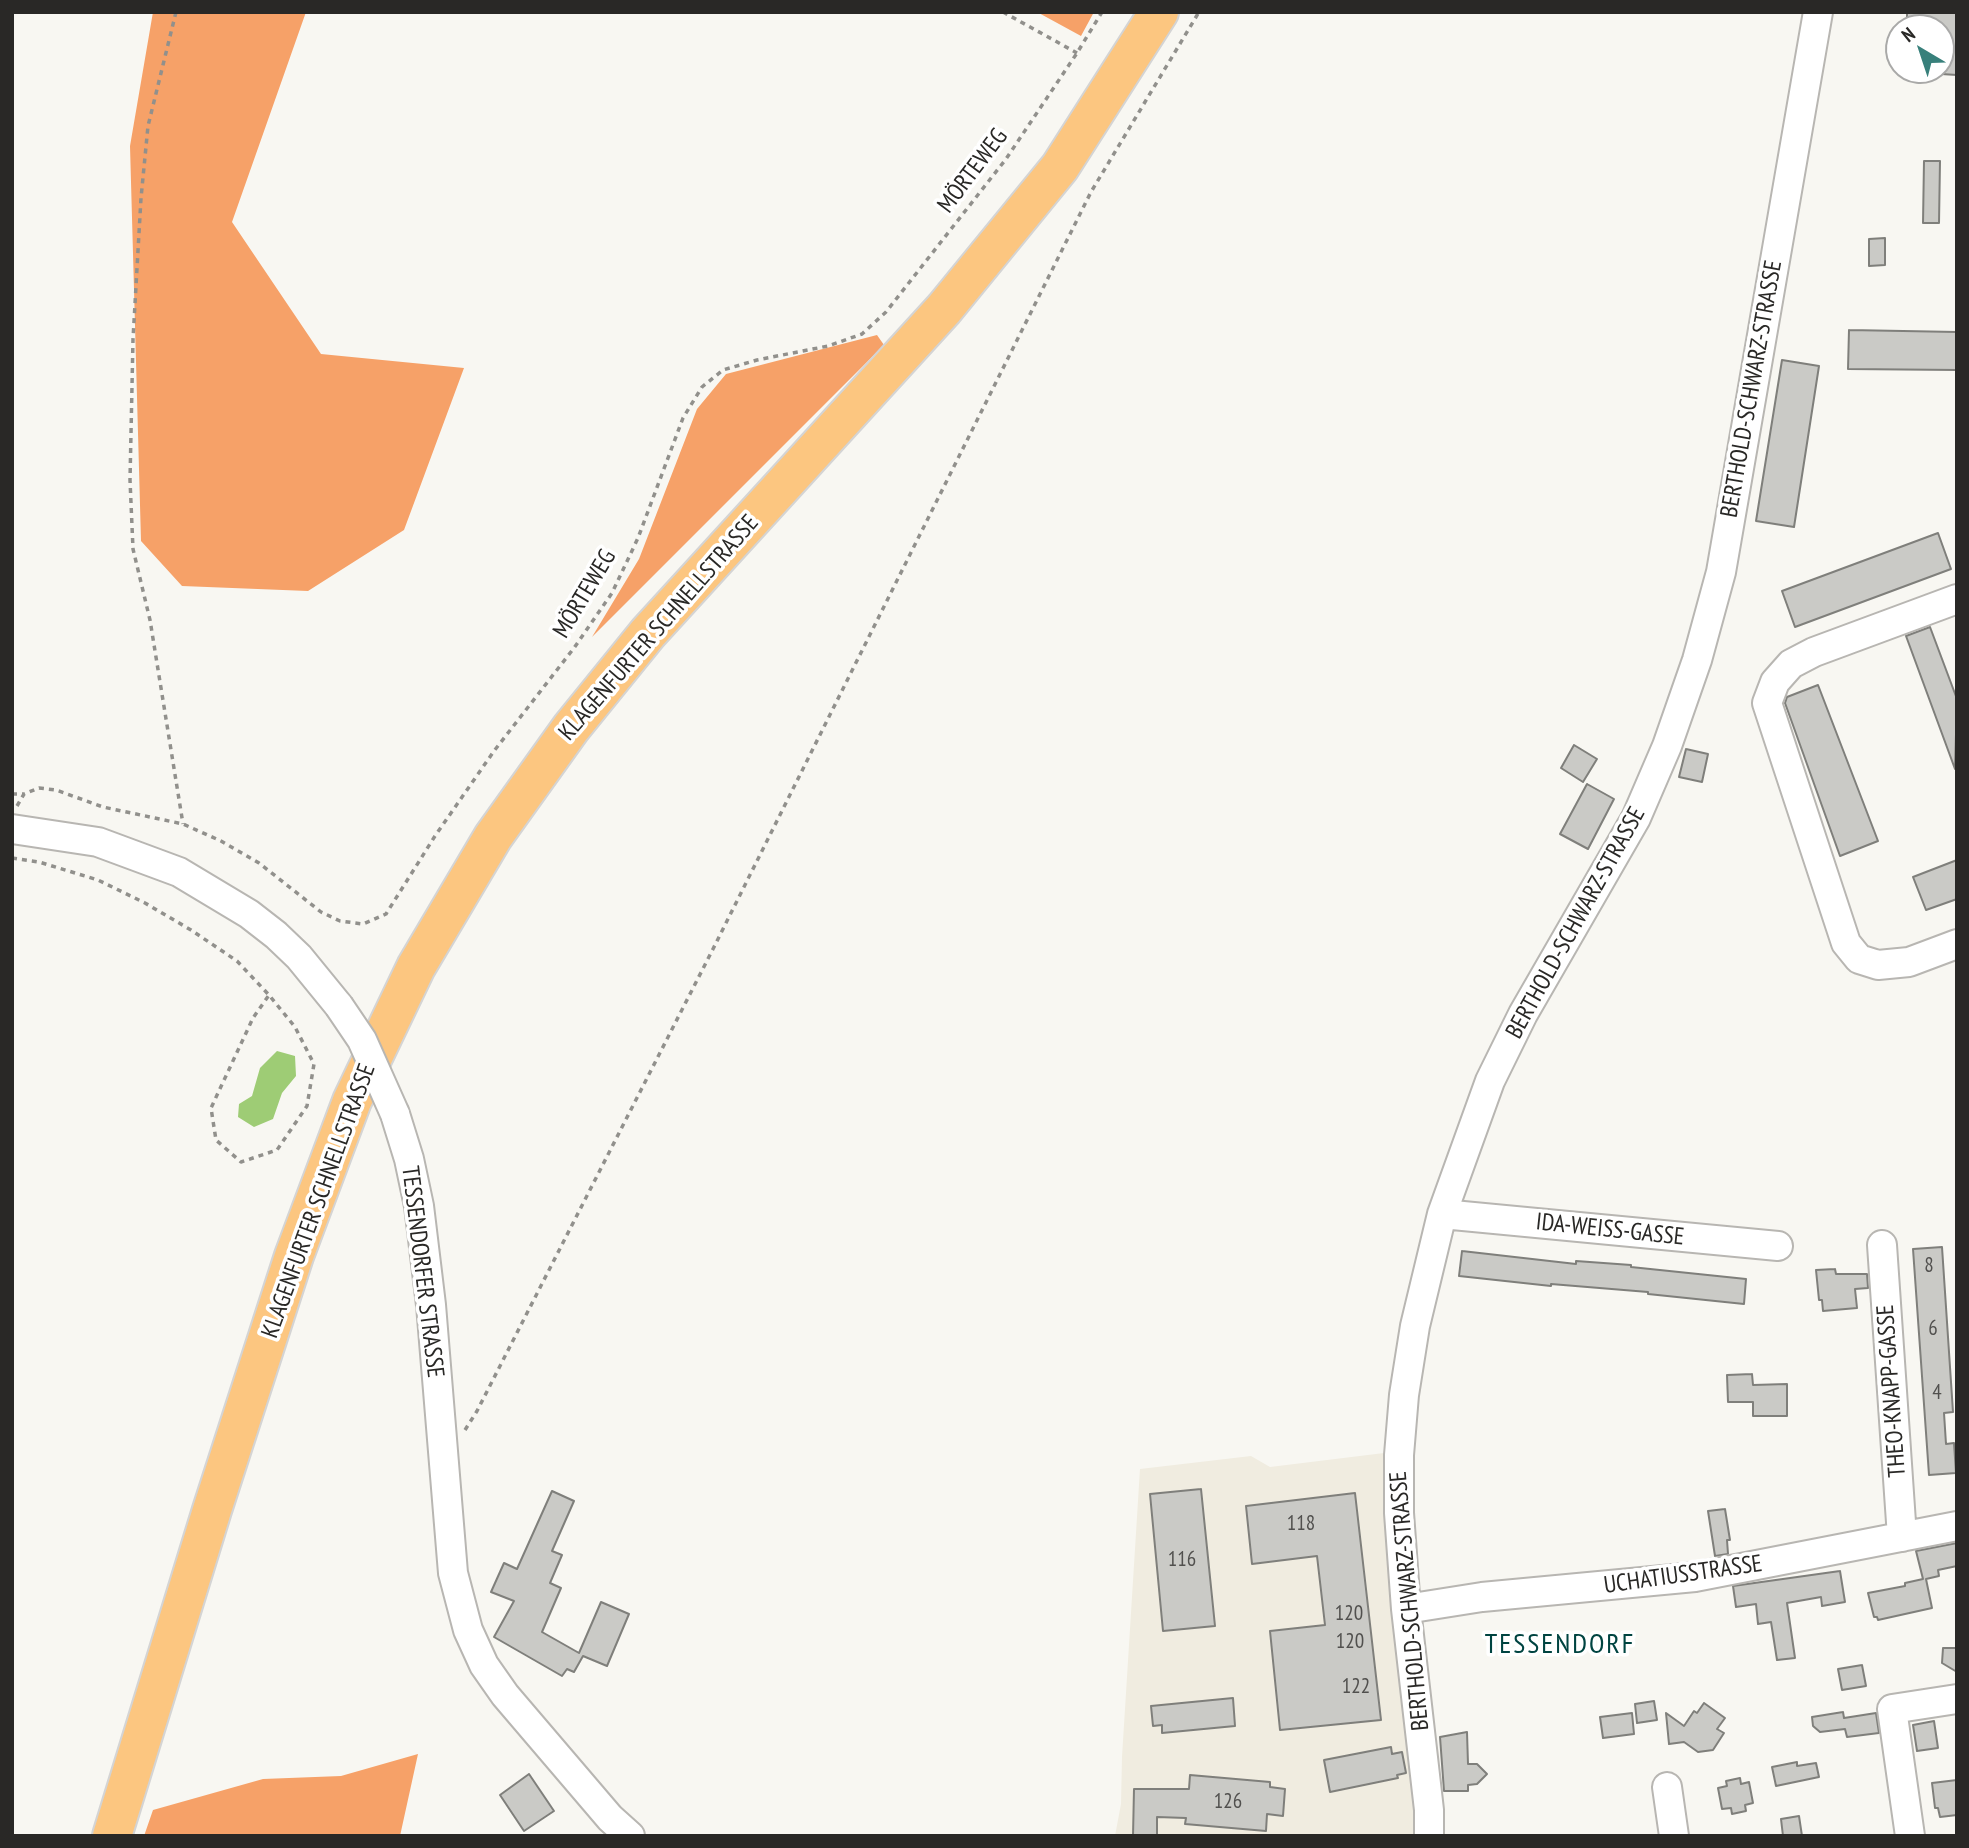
<!DOCTYPE html>
<html>
<head>
<meta charset="utf-8">
<style>
	body { margin:0 }
	#map { position:relative; width:1969px; height:1848px; overflow:hidden; background:#f8f7f2; font-family:"PT Sans Narrow",sans-serif }
	canvas { display:block }
	.frame { position:absolute; inset:0; border:14px solid #292826; pointer-events:none }
	.north { position:absolute; left:1885px; top:14px; width:70px; height:70px; box-sizing:border-box; background:#fff; border:2px solid #a9a9a8; border-radius:50%; rotate:321deg; font-size:19px; font-weight:700; line-height:28px; text-align:center; color:#292826 }
	.north::after { content:''; display:block; margin:auto; width:24px; height:32px; background:#38807b; clip-path:polygon(50% 0,100% 100%,50% 72%,0 100%) }
</style>
</head>
<body>
<div id="map">
<canvas width="1969" height="1848"></canvas>
<div class="frame"></div>
<div class="north">N</div>
</div>
<script>
const context = document.querySelector('canvas').getContext('2d');
context.lineJoin = 'round';
function paint(path, color) {
  context.fillStyle = color;
  context.fill(path, 'evenodd');
}
function shape(rows) {
  const path = new Path2D();
  for (const r of rows) {
    path.moveTo(r[0], r[1]);
    for (let i = 2; i < r.length; i += 2) path.lineTo(r[i], r[i + 1]);
  }
  return path;
}
function stroke(path, color, width, dash) {
  context.strokeStyle = color;
  context.lineWidth = width;
  context.lineCap = dash ? 'butt' : 'round';
  context.setLineDash(dash || []);
  context.stroke(path);
}
function label(font, color, halo, rows, align = 'center') {
  context.font = font + ' "PT Sans Narrow",sans-serif';
  context.lineWidth = 7;
  context.setLineDash([]);
  context.textBaseline = 'middle';
  context.strokeStyle = halo;
  context.fillStyle = color;
  for (const [text, x, y, turn = 0] of rows) {
    context.save();
    context.translate(x, y);
    context.rotate((+turn || 0) * Math.PI / 180);
    context.textAlign = isNaN(turn) ? turn : align;
    if (halo) context.strokeText(text, 0, 0);
    context.fillText(text, 0, 0);
    context.restore();
  }
}
paint(shape([
	[1384,1453,1421,1812,1420,1836,1115,1836,1121,1804,1122,1757,1140,1469,1251,1456,1270,1467]
]), '#f0ece0');
paint(shape([
	[153,12,306,12,232,222,321,354,464,368,404,530,308,591,182,586,141,541,130,146],
	[1037,12,1094,12,1081,36],
	[877,335,884,345,592,637,639,559,697,409,726,374],
	[418,1754,400,1836,144,1836,153,1810,263,1779,341,1776]
]), '#f6a168');
paint(shape([
	[277,1051,295,1056,296,1076,282,1093,273,1119,254,1127,238,1117,239,1104,252,1096,260,1068]
]), '#9ecc75');
const building = shape([
	[1907,12,1957,12,1957,75,1941,74,1941,28,1907,28,1907,12],
	[1924,161,1940,161,1939,223,1923,223,1924,161],
	[1885,238,1885,265,1869,266,1869,239,1885,238],
	[1849,330,1957,332,1957,370,1848,369,1849,330],
	[1782,360,1819,366,1794,527,1756,521,1782,360],
	[1938,533,1951,569,1795,627,1782,591,1938,533],
	[1930,627,1957,699,1955,769,1906,636,1930,627],
	[1818,685,1878,841,1840,856,1785,703,1787,697,1818,685],
	[1574,745,1597,759,1583,782,1561,768,1574,745],
	[1686,749,1708,754,1702,782,1679,777,1686,749],
	[1587,784,1614,799,1588,849,1560,834,1587,784],
	[1957,860,1957,899,1926,910,1913,877,1957,860],
	[1942,1247,1953,1412,1944,1413,1946,1444,1954,1443,1956,1473,1929,1475,1913,1249,1942,1247],
	[1462,1251,1576,1264,1576,1261,1631,1265,1631,1267,1746,1279,1744,1304,1648,1294,1648,1292,1551,1284,1551,1286,1459,1276,1462,1251],
	[1835,1269,1836,1274,1867,1274,1868,1288,1855,1289,1857,1308,1823,1311,1822,1300,1819,1300,1816,1270,1835,1269],
	[1752,1374,1753,1385,1787,1384,1787,1416,1753,1416,1753,1402,1728,1402,1727,1375,1752,1374],
	[1201,1489,1215,1626,1163,1631,1150,1494,1201,1489],
	[552,1491,574,1501,552,1551,562,1555,550,1583,561,1588,542,1632,579,1653,601,1602,629,1614,607,1666,583,1656,574,1672,567,1669,562,1676,494,1637,514,1601,491,1592,504,1563,517,1569,552,1491],
	[1355,1493,1381,1720,1280,1730,1270,1631,1325,1625,1317,1556,1252,1564,1246,1506,1355,1493],
	[1725,1509,1730,1540,1727,1540,1728,1554,1715,1556,1708,1511,1725,1509],
	[1957,1543,1957,1566,1938,1570,1939,1576,1926,1579,1932,1608,1878,1620,1877,1617,1874,1617,1868,1593,1905,1586,1905,1583,1923,1579,1916,1551,1957,1543],
	[1840,1571,1845,1602,1822,1606,1821,1597,1787,1603,1795,1658,1777,1660,1771,1622,1758,1624,1756,1604,1736,1607,1733,1586,1840,1571],
	[1943,1648,1957,1648,1957,1672,1942,1663,1943,1648],
	[1862,1665,1866,1686,1842,1690,1838,1669,1862,1665],
	[1233,1698,1235,1726,1162,1733,1162,1725,1153,1726,1151,1706,1233,1698],
	[1654,1701,1657,1720,1637,1723,1635,1704,1654,1701],
	[1704,1703,1725,1718,1717,1729,1724,1733,1713,1750,1698,1752,1684,1742,1669,1744,1666,1713,1684,1726,1694,1711,1697,1713,1704,1703],
	[1843,1712,1844,1718,1876,1713,1879,1733,1847,1737,1845,1729,1820,1732,1813,1726,1812,1717,1843,1712],
	[1632,1713,1634,1734,1603,1738,1600,1717,1632,1713],
	[1934,1721,1938,1748,1917,1751,1913,1725,1934,1721],
	[1467,1732,1468,1764,1477,1764,1487,1774,1477,1784,1468,1785,1468,1791,1444,1791,1440,1737,1467,1732],
	[1391,1747,1392,1754,1402,1752,1406,1773,1397,1775,1398,1778,1330,1792,1324,1760,1391,1747],
	[1797,1762,1797,1766,1816,1763,1819,1777,1776,1786,1772,1767,1797,1762],
	[529,1774,554,1811,524,1831,500,1795,529,1774],
	[1190,1775,1270,1782,1270,1787,1285,1789,1283,1816,1267,1814,1266,1831,1185,1824,1186,1818,1157,1817,1157,1836,1133,1836,1134,1789,1189,1789,1190,1775],
	[1740,1778,1741,1784,1749,1782,1753,1803,1745,1805,1746,1811,1732,1814,1731,1808,1722,1809,1718,1788,1727,1786,1726,1781,1740,1778],
	[1957,1780,1957,1815,1940,1817,1938,1808,1935,1808,1932,1783,1957,1780],
	[1799,1816,1802,1836,1783,1836,1781,1819,1799,1816]
]);
paint(building, '#cacac6');
stroke(building, '#7f7f7b', 2);
const minor = shape([
	[1957,599,1814,652,1791,664,1775,682,1767,703,1846,943,1859,959,1878,965,1909,962,1957,944],
	[12,829,98,842,179,872,249,914,276,935,299,957,339,1006],
	[395,1114,409,1159,419,1206,431,1305,453,1573,468,1630,484,1665,505,1695,610,1818,630,1836],
	[1442,1214,1778,1246],
	[1882,1245,1902,1537],
	[1406,1609,1482,1597,1695,1577,1957,1526],
	[1667,1787,1674,1836],
	[1429,1836,1429,1810,1406,1609,1399,1513,1399,1455,1404,1395,1415,1326,1442,1214,1490,1081,1523,1014,1636,818,1667,746,1697,660,1721,572,1818,12],
	[1910,1836,1892,1709,1957,1699]
]);
const highway = shape([
	[112,1836,212,1510,294,1256,352,1101,416,967,493,837,571,728,648,633,944,309,1060,167,1159,12]
]);
stroke(minor, '#b8b6b2', 32);
stroke(highway, '#d4d4d4', 42);
stroke(shape([
	[176,12,148,126,141,198,133,339,130,480,133,549,150,620,183,824],
	[1003,12,1077,53],
	[12,794,24,794],
	[17,806,24,794,39,788,56,790,103,807,183,824,221,841,259,863,321,912,340,921,363,924,386,914,435,836,494,751,574,648,612,593,638,538,683,418,702,387,723,370,757,360,828,346,862,334,886,312,1006,159,1077,53,1102,12],
	[12,858,39,862,98,880,145,903,191,930,237,961,269,995,295,1027,314,1064,307,1106,277,1150,241,1162,216,1140,211,1108,253,1018,269,995],
	[465,1430,477,1411,713,949,1091,192,1199,12]
]), '#91908c', 3.5, [5, 5]);
stroke(minor, '#fff', 28);
stroke(highway, '#fcc680', 38);
const minorBridge = shape([
	[339,1006,362,1040,395,1114]
]);
stroke(minorBridge, '#b8b6b2', 32, []);
stroke(minorBridge, '#fff', 28);
label('21px', '#51504e', null, [
	["8",1929,1266],
	["6",1933,1329],
	["4",1937,1393],
	["118",1301,1524],
	["116",1182,1560],
	["120",1349,1614],
	["120",1350,1642],
	["122",1356,1687],
	["126",1228,1802]
]);
label('24px', '#292826', '#fff', [
	["MÖRTEWEG",973,171,-53],
	["BERTHOLD-SCHWARZ-STRASSE",1752,389,-80],
	["MÖRTEWEG",585,594,-59],
	["KLAGENFURTER SCHNELLSTRASSE",659,628,-49],
	["BERTHOLD-SCHWARZ-STRASSE",1576,923,-61],
	["KLAGENFURTER SCHNELLSTRASSE",319,1201,-70],
	["IDA-WEISS-GASSE",1610,1230,6],
	["TESSENDORFER STRASSE",422,1272,83],
	["THEO-KNAPP-GASSE",1892,1391,-94],
	["UCHATIUSSTRASSE",1683,1575,-8],
	["BERTHOLD-SCHWARZ-STRASSE",1410,1601,-95]
]);
context.letterSpacing = '2px';
label('28px', '#004441', '#fff', [
	["TESSENDORF",1560,1645]
]);
context.letterSpacing = '0px';
</script>
</body>
</html>
